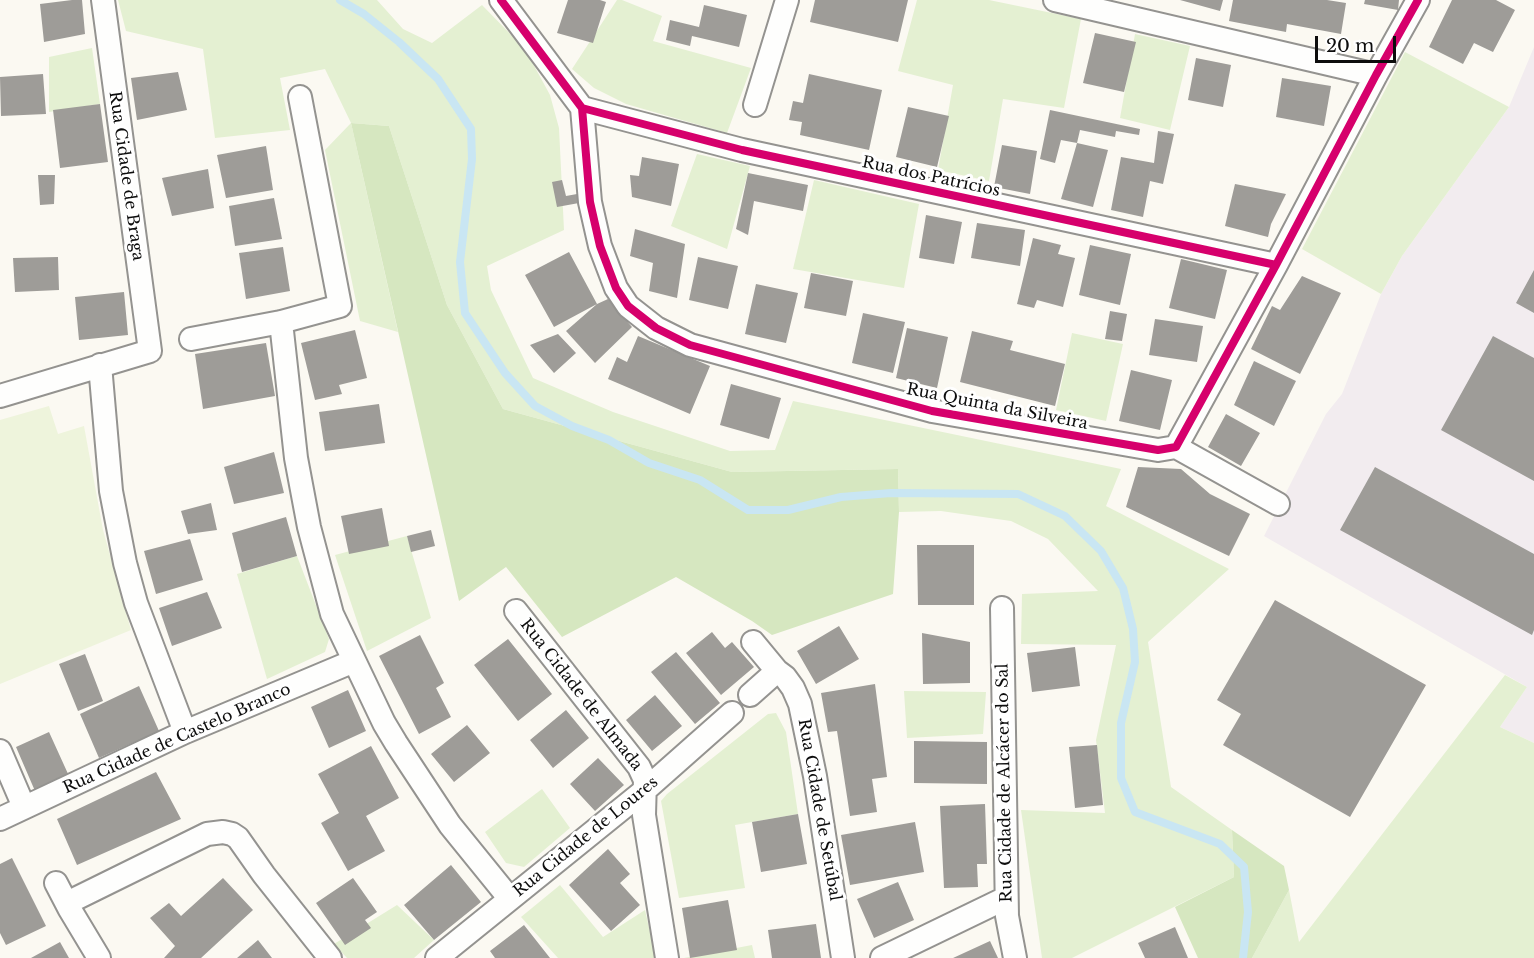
<!DOCTYPE html>
<html>
<head>
<meta charset="utf-8">
<style>
	body { margin:0 }
	#map { position:relative; width:1534px; height:958px; overflow:hidden; background:#fbf9f2; font-family:"Libre Baskerville",serif }
	canvas { display:block }
	.scale { position:absolute; left:1315px; top:36px; width:81px; height:27px; box-sizing:border-box; border:3px solid #0d0d0d; border-top:0; padding-left:8px; font-size:18px; line-height:21px; white-space:nowrap; color:#0d0d0d; -webkit-text-stroke:4px #fff; paint-order:stroke }
</style>
</head>
<body>
<div id="map">
<canvas width="1534" height="958"></canvas>
<div class="scale">20 m</div>
</div>
<script>
const context = document.querySelector('canvas').getContext('2d');
context.lineJoin = 'round';
function paint(path, color) {
  context.fillStyle = color;
  context.fill(path, 'evenodd');
}
function shape(rows) {
  const path = new Path2D();
  for (const r of rows) {
    path.moveTo(r[0], r[1]);
    for (let i = 2; i < r.length; i += 2) path.lineTo(r[i], r[i + 1]);
  }
  return path;
}
function stroke(path, color, width, dash) {
  context.strokeStyle = color;
  context.lineWidth = width;
  context.lineCap = dash ? 'butt' : 'round';
  context.setLineDash(dash || []);
  context.stroke(path);
}
function label(font, color, halo, rows, align = 'center') {
  context.font = font + ' "Libre Baskerville",serif';
  context.lineWidth = 6;
  context.setLineDash([]);
  context.textBaseline = 'middle';
  context.strokeStyle = halo;
  context.fillStyle = color;
  for (const [text, x, y, turn = 0] of rows) {
    context.save();
    context.translate(x, y);
    context.rotate((+turn || 0) * Math.PI / 180);
    context.textAlign = isNaN(turn) ? turn : align;
    if (halo) context.strokeText(text, 0, 0);
    context.fillText(text, 0, 0);
    context.restore();
  }
}
paint(shape([
	[1534,47,1534,743,1500,727,1527,687,1264,536,1326,414,1342,394,1381,294,1402,256,1509,107]
]), '#f2ecef');
paint(shape([
	[118,0,377,0,403,29,432,43,482,5,525,49,550,95,559,128,564,230,487,266,491,290,533,378,613,412,730,451,775,450,793,401,1121,469,1106,506,1229,569,1148,642,1171,787,1232,830,1234,877,1072,958,1042,958,1021,810,1105,813,1096,740,1116,645,1021,644,1022,594,1098,591,1048,539,1011,521,941,511,899,512,898,469,732,472,503,409,447,305,389,126,351,123,398,332,360,321,325,150,351,123,325,69,280,78,290,130,215,138,203,49,126,31],
	[617,0,622,0,662,16,653,41,751,68,727,133,626,104,594,88,572,69],
	[917,0,989,0,1081,19,1064,108,1003,99,989,181,938,170,953,85,898,71],
	[1135,34,1190,46,1170,130,1120,118],
	[92,48,100,104,49,112,49,57],
	[1405,52,1509,107,1402,256,1381,294,1302,249],
	[697,154,750,166,727,249,671,226],
	[814,180,919,204,904,288,793,269],
	[1072,333,1123,344,1106,421,1056,410],
	[407,536,431,618,367,651,335,555],
	[297,556,329,639,325,652,267,679,237,574],
	[1505,675,1527,687,1500,727,1534,743,1534,958,1252,958,1289,890,1299,942],
	[904,691,986,692,983,734,907,738],
	[776,713,786,732,798,814,735,825,745,888,679,898,661,801,667,794,768,714],
	[542,789,570,828,524,867,506,863,485,832],
	[560,885,603,937,645,910,656,958,558,958,521,917],
	[397,905,434,940,414,958,347,958,334,944],
	[752,945,755,958,684,958]
]), '#e4f0d2');
paint(shape([
	[351,123,389,126,447,305,503,409,732,472,898,469,899,512,893,594,772,635,752,621,676,577,562,637,506,567,459,601],
	[1232,830,1284,866,1289,890,1252,958,1198,958,1175,907,1234,877]
]), '#d6e7c0');
paint(shape([
	[49,406,58,434,84,426,103,530,131,630,0,684,0,420]
]), '#eef4dc');
stroke(shape([
	[340,0,364,14,399,42,438,79,471,129,472,159,460,262,465,313,505,373,535,406,572,426,609,440,649,463,700,480,748,510,788,510,841,497,891,493,1018,494,1065,516,1101,551,1123,588,1133,629,1135,662,1121,723,1121,778,1135,812,1220,844,1244,867,1248,912,1243,958]
]), '#c9e6f3', 8);
paint(shape([
	[72,0,82,0,85,34,44,42,40,4],
	[568,0,600,0,606,2,593,43,557,33],
	[815,0,908,0,898,42,810,22],
	[1180,0,1223,0,1220,11],
	[1233,0,1327,0,1346,3,1341,34,1287,24,1286,32,1229,21],
	[1365,0,1399,0,1398,10,1364,4],
	[1452,0,1496,0,1515,10,1493,52,1474,43,1463,64,1429,47],
	[704,5,747,15,739,47,692,36,690,46,666,40,670,20,699,27],
	[1095,33,1136,42,1124,92,1083,83],
	[1196,58,1231,65,1223,107,1188,100],
	[178,72,187,110,137,120,131,78],
	[43,74,46,114,1,116,0,77],
	[809,74,882,90,869,150,800,135,802,122,789,120,793,101,803,103],
	[1282,78,1331,86,1324,126,1276,117],
	[100,104,108,162,60,168,53,110],
	[908,107,949,116,937,167,896,157],
	[1050,110,1140,129,1139,135,1116,131,1115,137,1080,130,1077,143,1061,140,1055,163,1040,159],
	[1158,131,1174,134,1163,184,1150,181,1143,217,1111,210,1121,157,1154,163],
	[1077,143,1108,150,1093,207,1061,199],
	[1002,145,1037,151,1030,194,994,187],
	[266,146,273,190,226,198,217,155],
	[642,157,679,164,671,206,632,197,630,175,639,176],
	[208,169,214,208,172,216,162,178],
	[748,173,808,185,803,211,754,201,748,235,736,229],
	[38,175,55,175,54,204,40,205],
	[562,180,566,196,577,194,579,203,557,207,552,182],
	[1235,184,1286,194,1271,224,1268,237,1225,226],
	[274,198,282,239,235,246,229,206],
	[926,215,962,222,954,264,919,258],
	[977,223,1025,230,1020,266,971,258],
	[635,229,685,244,677,298,649,291,653,263,630,256],
	[1033,238,1061,245,1058,254,1075,258,1063,307,1037,300,1034,308,1017,304],
	[1090,245,1131,254,1120,305,1079,295],
	[283,247,290,291,246,299,239,253],
	[569,252,597,304,608,299,632,327,595,363,566,331,597,304,554,327,525,275],
	[58,257,59,290,15,292,13,258],
	[698,257,738,266,728,309,689,300],
	[1181,259,1227,270,1215,319,1169,308],
	[1534,270,1534,313,1516,303],
	[811,273,853,281,846,316,804,308],
	[1302,276,1341,293,1300,374,1251,349,1272,306,1280,310],
	[756,284,798,293,786,343,745,334],
	[124,292,128,335,79,340,75,297],
	[1110,311,1127,314,1122,341,1105,339],
	[863,313,905,322,893,373,852,363],
	[1155,319,1203,326,1197,362,1149,355],
	[907,328,948,337,937,388,896,378],
	[355,330,367,378,339,385,342,394,315,400,301,343],
	[972,331,1013,341,1010,350,1065,364,1055,406,960,382],
	[558,334,576,353,554,373,530,345],
	[638,336,710,366,690,414,608,379,617,357,627,362],
	[1493,336,1534,358,1534,481,1441,430],
	[266,343,275,396,203,409,195,354],
	[1254,361,1296,381,1274,426,1234,405],
	[1131,370,1172,380,1160,430,1119,421],
	[731,384,781,398,769,439,720,425],
	[379,404,385,443,325,451,319,412],
	[1226,414,1260,433,1241,466,1208,447],
	[274,452,284,493,234,504,224,467],
	[1138,467,1181,469,1210,494,1250,514,1229,556,1126,507],
	[1375,467,1534,554,1534,630,1532,635,1340,530],
	[211,503,217,530,188,534,181,511],
	[382,508,389,546,349,554,341,516],
	[286,517,297,556,242,572,232,533],
	[431,530,435,546,411,552,407,536],
	[190,539,203,580,156,594,144,551],
	[917,545,974,545,974,605,918,605],
	[207,592,222,628,172,646,159,608],
	[1275,600,1426,685,1350,817,1223,745,1241,714,1217,700],
	[839,626,859,659,816,684,797,651],
	[712,632,725,648,732,642,754,667,721,695,686,653],
	[922,633,970,642,970,683,923,684],
	[420,635,444,683,436,688,451,717,419,734,379,656],
	[508,639,552,694,518,721,474,665],
	[1075,647,1080,686,1032,692,1027,653],
	[676,652,720,703,695,724,651,672],
	[85,654,103,701,78,711,59,664],
	[875,684,887,777,872,779,877,812,850,816,837,731,828,732,821,693],
	[139,686,159,731,99,758,80,714],
	[348,690,366,731,329,748,311,707],
	[655,695,682,726,652,751,626,720],
	[566,710,589,738,553,768,530,740],
	[467,725,490,753,454,782,431,754],
	[49,732,69,776,35,791,16,747],
	[914,741,987,742,987,784,914,783],
	[1097,745,1103,805,1075,808,1069,747],
	[371,746,399,798,366,816,385,851,348,871,321,823,339,813,318,774],
	[598,758,624,785,595,811,570,784],
	[156,772,181,819,77,865,57,819],
	[985,804,987,864,977,864,978,887,944,888,940,806],
	[798,814,807,864,761,872,752,822],
	[915,822,924,872,850,885,841,835],
	[608,849,630,874,620,883,640,905,611,931,569,885],
	[12,858,46,926,6,945,0,933,0,864],
	[451,865,481,902,434,940,404,905],
	[223,878,253,910,201,958,164,958,175,946,150,918,169,903,181,916],
	[353,878,377,912,365,920,371,928,345,945,316,903],
	[898,882,914,920,874,938,857,899],
	[728,900,737,950,690,958,682,908],
	[816,924,821,958,772,958,768,930],
	[524,925,550,958,495,958,490,951],
	[1175,927,1188,958,1145,958,1138,943],
	[258,940,272,958,237,958],
	[990,941,998,958,953,958],
	[60,942,69,958,31,958]
]), '#9e9c98');
const minor = shape([
	[501,0,582,108,590,202,600,246,616,288,628,306,656,328,690,345,932,411,1158,450,1176,447,1276,265,1376,75,1418,0],
	[1055,0,1376,75],
	[755,105,787,0],
	[582,108,742,150,1276,265],
	[281,322,296,458,309,527,332,614,384,723,396,743,450,825,510,899],
	[191,339,281,322,340,306,300,97],
	[100,365,111,491,125,563,136,603,185,732],
	[0,396,150,351,103,0],
	[1176,447,1278,504],
	[1002,608,1007,916,1015,958],
	[516,611,639,767,645,780,644,815,667,958],
	[753,642,777,671,785,677,793,688,800,704,815,776,843,958],
	[750,695,777,671],
	[0,751,24,807],
	[0,819,185,732,354,661],
	[56,883,69,908,99,958],
	[67,903,207,834,223,832,232,834,238,838,264,875,330,958],
	[437,958,645,790,732,713],
	[882,958,1006,898]
]);
stroke(minor, '#949390', 26);
stroke(minor, '#fefefd', 22);
stroke(shape([
	[501,0,582,108,590,202,600,246,616,288,628,306,656,328,690,345,932,411,1158,450,1176,447,1276,265,1376,75,1418,0],
	[582,108,742,150,1276,265]
]), '#d6006c', 8);
label('16px', '#0d0d0d', '#fff', [
	["Rua Cidade de Braga",126,176,82],
	["Rua dos Patrícios",931,177,12],
	["Rua Quinta da Silveira",997,407,11],
	["Rua Cidade de Almada",581,695,52],
	["Rua Cidade de Castelo Branco",177,739,-24],
	["Rua Cidade de Alcácer do Sal",1005,783,-91],
	["Rua Cidade de Setúbal",819,810,80],
	["Rua Cidade de Loures",586,837,-39]
]);
</script>
</body>
</html>
